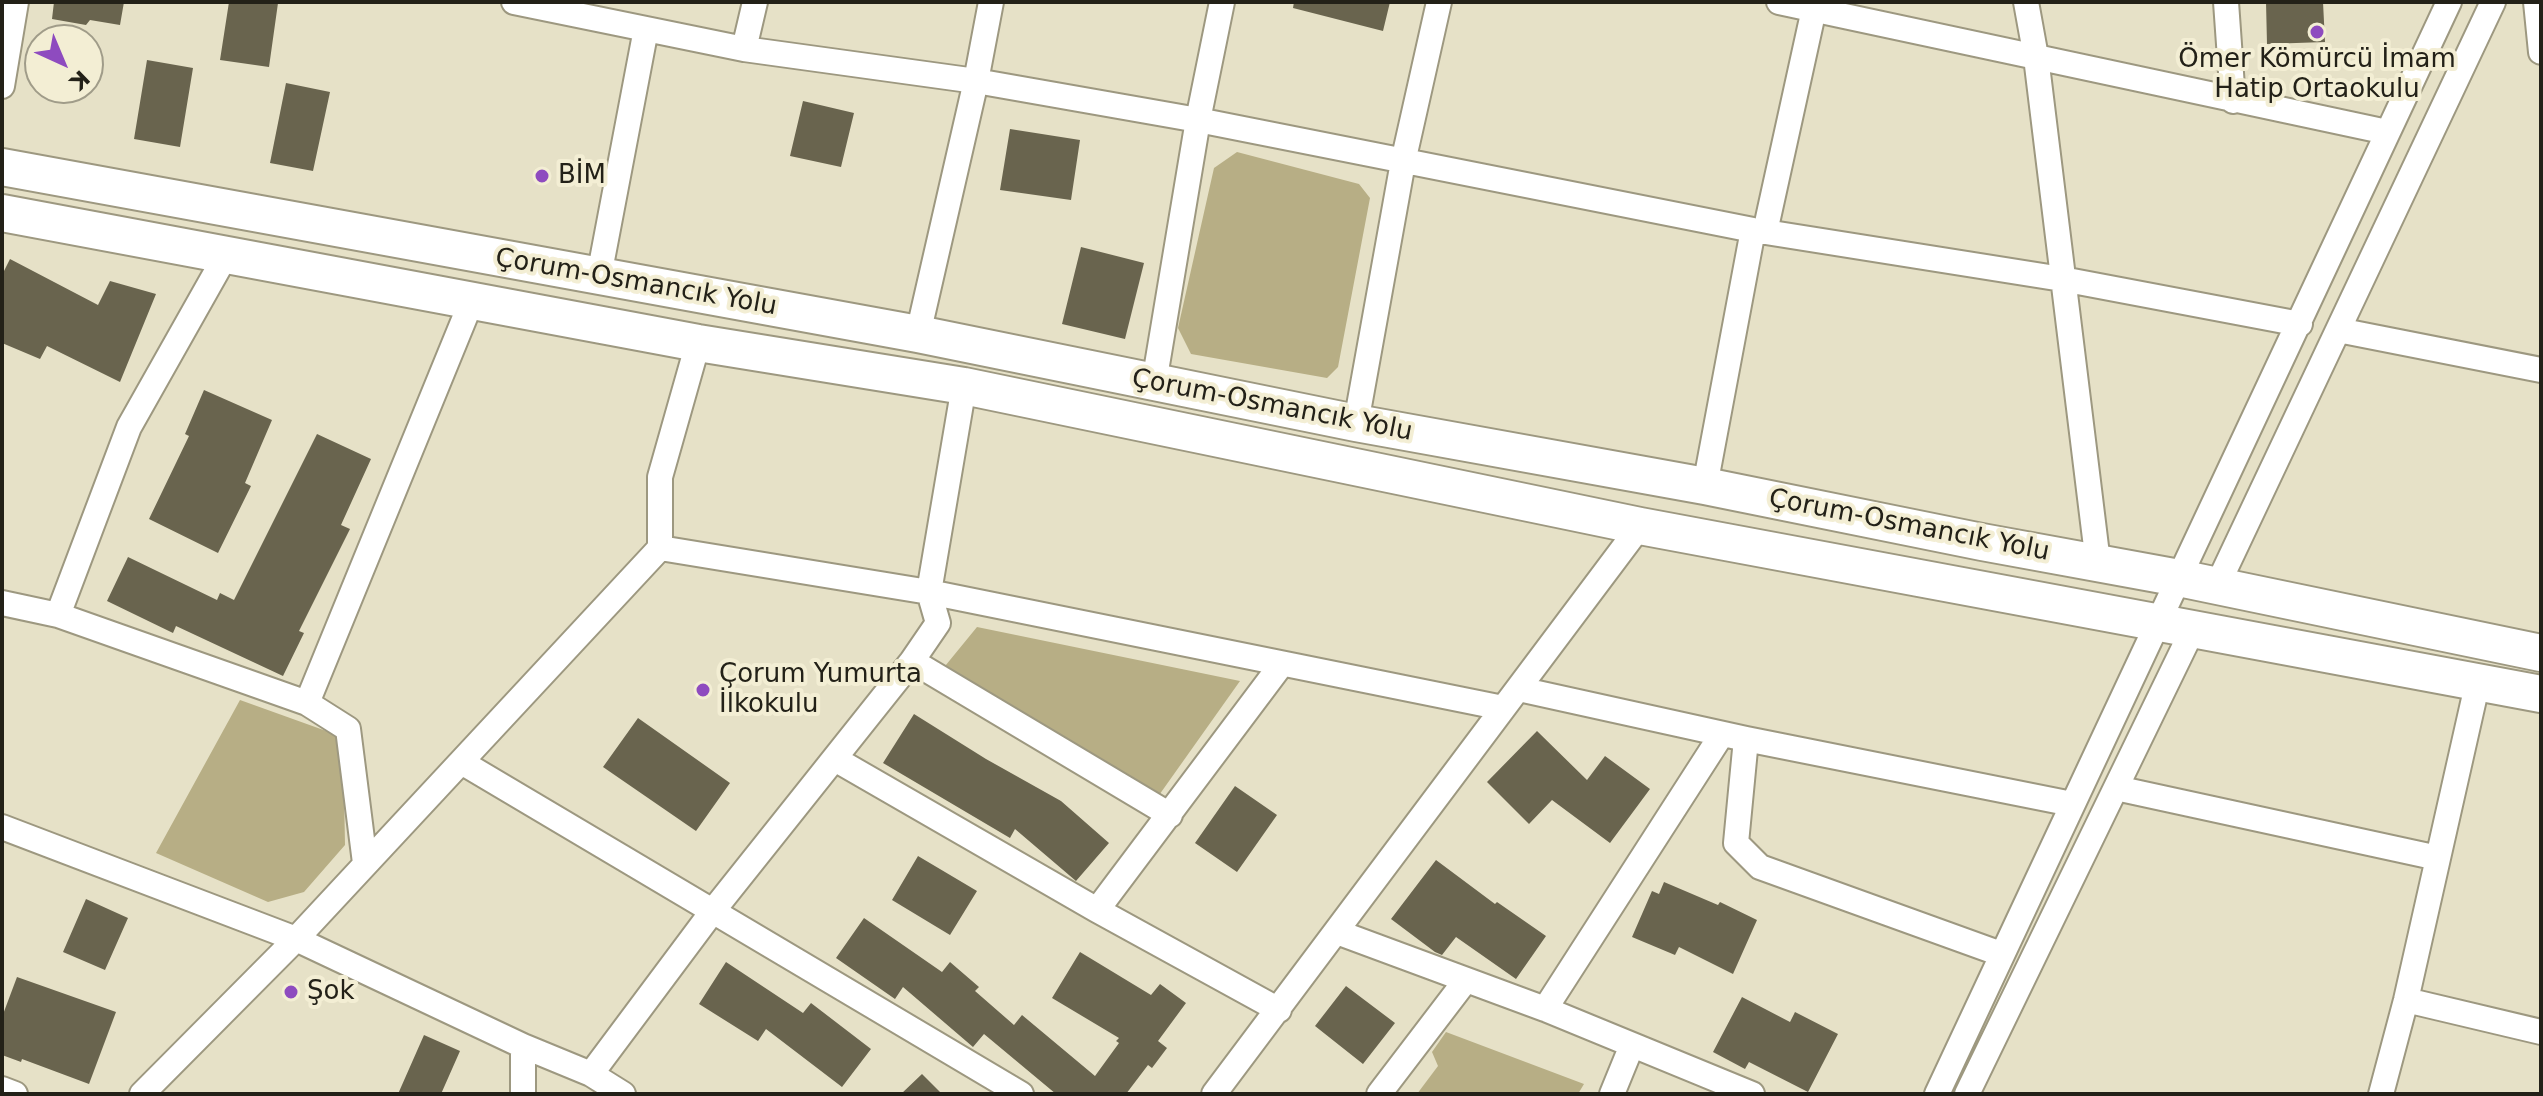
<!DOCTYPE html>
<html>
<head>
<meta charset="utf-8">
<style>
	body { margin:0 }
	#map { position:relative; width:2543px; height:1096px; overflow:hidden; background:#e6e1c7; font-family:"DejaVu Sans",sans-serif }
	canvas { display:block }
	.frame { position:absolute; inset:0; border:4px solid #232118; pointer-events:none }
	.north { position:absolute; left:24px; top:24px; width:80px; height:80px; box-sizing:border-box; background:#f3eed4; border:2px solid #a09c89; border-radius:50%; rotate:136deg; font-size:22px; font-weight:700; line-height:32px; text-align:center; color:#232118 }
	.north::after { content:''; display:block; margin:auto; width:28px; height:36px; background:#8e4bbf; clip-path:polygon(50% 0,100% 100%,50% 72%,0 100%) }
</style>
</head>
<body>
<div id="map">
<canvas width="2543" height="1096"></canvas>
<div class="frame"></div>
<div class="north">K</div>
</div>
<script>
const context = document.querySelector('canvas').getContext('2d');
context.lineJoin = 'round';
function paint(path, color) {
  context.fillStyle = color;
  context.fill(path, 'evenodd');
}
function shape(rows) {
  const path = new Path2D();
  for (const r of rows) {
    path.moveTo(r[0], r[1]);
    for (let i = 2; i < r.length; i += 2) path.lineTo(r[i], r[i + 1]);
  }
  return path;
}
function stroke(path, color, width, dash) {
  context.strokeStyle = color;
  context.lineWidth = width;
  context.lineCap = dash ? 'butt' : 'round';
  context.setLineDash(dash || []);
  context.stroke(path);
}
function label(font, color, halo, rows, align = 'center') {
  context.font = font + ' "DejaVu Sans",sans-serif';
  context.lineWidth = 8;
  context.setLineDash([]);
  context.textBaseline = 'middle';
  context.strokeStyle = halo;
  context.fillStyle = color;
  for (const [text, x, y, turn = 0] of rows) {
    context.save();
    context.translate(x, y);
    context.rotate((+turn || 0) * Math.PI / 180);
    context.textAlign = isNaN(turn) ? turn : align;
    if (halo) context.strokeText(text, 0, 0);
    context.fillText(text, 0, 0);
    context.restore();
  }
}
paint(shape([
	[1237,152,1359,184,1370,198,1338,367,1327,378,1191,354,1178,328,1214,168],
	[977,627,1240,681,1157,798,941,671],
	[240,700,343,737,345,845,304,892,268,902,156,853],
	[1446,1032,1584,1084,1578,1094,1417,1094,1438,1066,1432,1052]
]), '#b7ae85');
paint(shape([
	[54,2,124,2,120,25,90,20,86,25,52,19],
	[229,2,278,3,269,67,220,60],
	[1294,2,1390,2,1383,31,1293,8],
	[2266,2,2323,2,2325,42,2267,44],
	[147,60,193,68,180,147,134,139],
	[286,83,330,92,313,171,270,163],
	[803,101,854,113,841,167,790,156],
	[1010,129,1080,140,1071,200,1000,190],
	[1081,247,1144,263,1125,339,1062,324],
	[10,259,98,305,110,281,156,294,120,382,47,346,40,359,2,343,2,275],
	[204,390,272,420,245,483,251,486,218,553,149,519,189,436,185,434],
	[317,434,371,459,341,525,350,529,299,631,304,633,283,676,176,626,173,633,107,601,128,557,217,600,220,593,234,600],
	[914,714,986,759,1061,801,1109,843,1076,881,1015,829,1010,838,883,763],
	[638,718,730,783,696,831,603,767],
	[1537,731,1587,780,1605,756,1650,789,1610,843,1552,800,1529,824,1487,782],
	[1235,786,1277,815,1237,872,1195,843],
	[918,856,977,891,950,935,892,900],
	[1436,860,1495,904,1497,902,1546,936,1516,979,1456,937,1442,955,1435,952,1391,919],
	[1664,882,1718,905,1720,902,1757,920,1733,974,1679,947,1675,955,1632,937,1652,891,1659,894],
	[86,899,128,918,105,970,63,952],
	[864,918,942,972,950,962,979,987,975,991,1014,1025,1022,1015,1095,1076,1119,1043,1116,1041,1119,1038,1052,998,1080,952,1151,995,1160,984,1186,1003,1158,1041,1167,1048,1152,1068,1148,1065,1126,1094,1056,1094,984,1034,973,1047,903,987,895,999,836,958],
	[726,962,803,1013,811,1003,871,1049,842,1087,766,1029,758,1041,699,1004],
	[17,977,116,1012,89,1084,22,1059,21,1062,2,1055,2,1017],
	[1346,986,1395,1023,1363,1064,1315,1026],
	[1742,997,1790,1022,1795,1012,1838,1034,1808,1092,1749,1062,1745,1069,1713,1052],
	[424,1035,460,1051,441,1094,398,1094],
	[922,1074,942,1094,901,1094]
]), '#69644e');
const minor = shape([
	[514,2,744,49,976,81,1198,120,1753,230,2062,279,2300,324],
	[1779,2,2387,132],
	[2026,2,2036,57,2098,563],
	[2226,2,2233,101],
	[2536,2,2541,52],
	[744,49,755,2],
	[2,86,16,2],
	[1765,232,1814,9],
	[599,276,646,29],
	[2338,330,2541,370],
	[918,334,976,81,991,2],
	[1154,383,1198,120,1222,2],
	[1356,423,1403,162,1439,2],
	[1705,486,1753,230],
	[660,548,929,592,1503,708],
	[2217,586,2493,2],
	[2,603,58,615,307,703,348,729,365,863],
	[58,615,129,427,226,255],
	[912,661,1170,815],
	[1519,689,1746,739,2072,804],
	[307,703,472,300],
	[1746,739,1736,843,1760,867,2001,954],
	[835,759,1097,910,1279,1010],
	[463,763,1021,1094],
	[2116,788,2438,858],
	[2,827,296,939,523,1046,591,1074,623,1094],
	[1097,910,1281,665],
	[1337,932,1545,1009,1752,1094],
	[2406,1000,2541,1032],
	[1545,1009,1722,734],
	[523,1046,523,1094],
	[591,1074,712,912,912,661,938,623,929,592,964,386],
	[2,1089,15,1094],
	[142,1094,296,939,660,548,660,477,698,343],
	[1214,1094,1640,526],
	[1379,1094,1466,980],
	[1612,1094,1632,1045],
	[1937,1094,2449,2],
	[1967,1094,2193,629],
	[2381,1094,2406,1000,2478,681]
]);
const highway = shape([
	[2,167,918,334,1356,423,1705,486,1982,542,2179,578,2541,653],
	[2,213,698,343,964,386,1640,526,2541,694]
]);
stroke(minor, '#9d9880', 28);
stroke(highway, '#9d9880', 40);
stroke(minor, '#fff', 24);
stroke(highway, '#fff', 36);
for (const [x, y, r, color] of [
	[2317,32,8,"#8e4bbf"],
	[542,176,8,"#8e4bbf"],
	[703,690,8,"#8e4bbf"],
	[291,992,8,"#8e4bbf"]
]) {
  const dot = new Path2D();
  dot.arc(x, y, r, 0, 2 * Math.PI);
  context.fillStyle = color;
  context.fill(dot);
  stroke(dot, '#f3eed4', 3);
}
label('26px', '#232118', '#f3eed4', [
	["Ömer Kömürcü İmam",2317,60,"center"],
	["Hatip Ortaokulu",2317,90,"center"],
	["BİM",558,176],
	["Çorum Yumurta",719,675],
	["İlkokulu",719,705],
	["Şok",307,992]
], 'left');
label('26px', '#232118', '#f3eed4', [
	["Çorum-Osmancık Yolu",636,283,10],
	["Çorum-Osmancık Yolu",1272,406,11],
	["Çorum-Osmancık Yolu",1909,526,11]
]);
</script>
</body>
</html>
